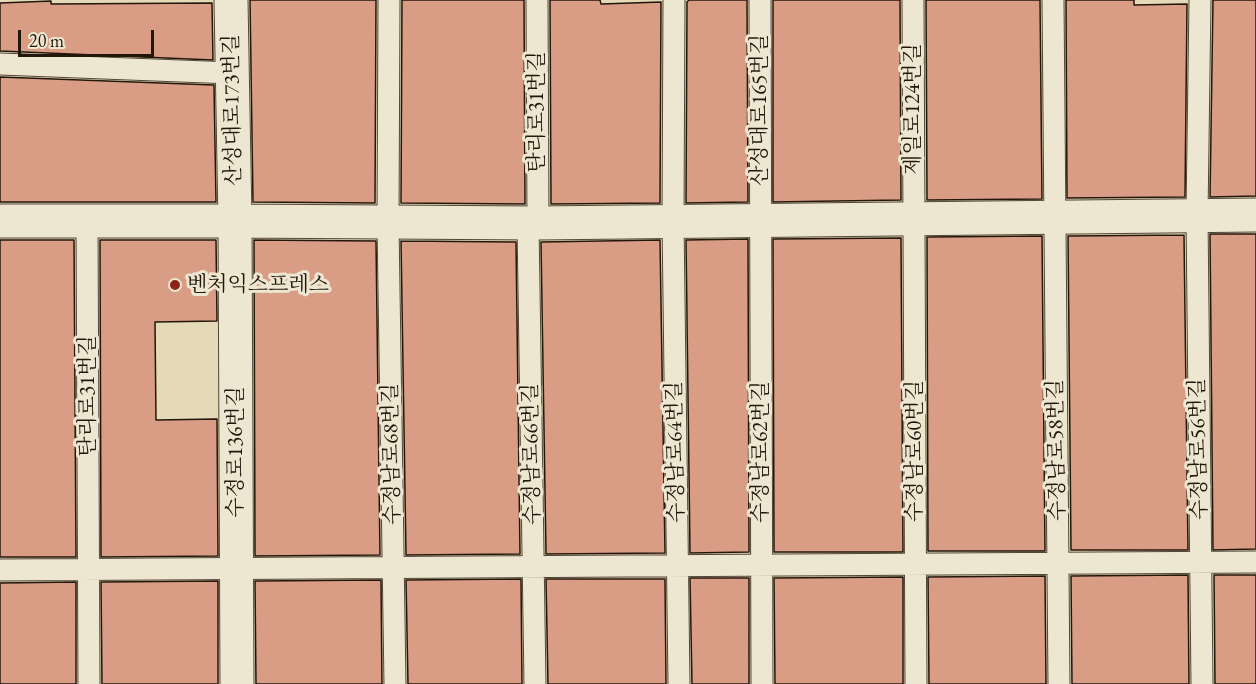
<!DOCTYPE html>
<html>
<head>
<meta charset="utf-8">
<style>
	body { margin:0 }
	#map { position:relative; width:1256px; height:684px; overflow:hidden; background:#e4dab8; font-family:"EB Garamond",serif }
	canvas { display:block }
	.scale { position:absolute; left:18px; top:30px; width:136px; height:27px; box-sizing:border-box; border:3px solid #23160b; border-top:0; padding-left:8px; font-size:18px; line-height:21px; white-space:nowrap; color:#23160b; -webkit-text-stroke:4px #ede7d1; paint-order:stroke }
</style>
</head>
<body>
<div id="map">
<canvas width="1256" height="684"></canvas>
<div class="scale">20 m</div>
</div>
<script>
const context = document.querySelector('canvas').getContext('2d');
context.lineJoin = 'round';
function paint(path, color) {
  context.fillStyle = color;
  context.fill(path, 'evenodd');
}
function shape(rows) {
  const path = new Path2D();
  for (const r of rows) {
    path.moveTo(r[0], r[1]);
    for (let i = 2; i < r.length; i += 2) path.lineTo(r[i], r[i + 1]);
  }
  return path;
}
function stroke(path, color, width, dash) {
  context.strokeStyle = color;
  context.lineWidth = width;
  context.lineCap = dash ? 'butt' : 'round';
  context.setLineDash(dash || []);
  context.stroke(path);
}
function label(font, color, halo, rows, align = 'center') {
  context.font = font + ' "EB Garamond","Noto Serif KR",serif';
  context.lineWidth = 6;
  context.setLineDash([]);
  context.textBaseline = 'middle';
  context.strokeStyle = halo;
  context.fillStyle = color;
  for (const [text, x, y, turn = 0] of rows) {
    context.save();
    context.translate(x, y);
    context.rotate((+turn || 0) * Math.PI / 180);
    context.textAlign = isNaN(turn) ? turn : align;
    if (halo) context.strokeText(text, 0, 0);
    context.fillText(text, 0, 0);
    context.restore();
  }
}
const building = shape([
	[250,0,376,0,375,203,253,202,250,0],
	[402,0,524,0,525,204,401,203,402,0],
	[550,0,600,0,601,4,661,2,660,203,551,204,550,0],
	[689,0,747,0,748,202,686,203,687,2,689,0],
	[773,0,900,0,901,200,773,202,773,0],
	[926,0,1040,0,1042,199,927,200,926,0],
	[1066,0,1134,0,1134,5,1187,4,1185,197,1067,198,1066,0],
	[1213,0,1256,0,1256,196,1210,197,1213,0],
	[51,1,51,4,212,3,213,60,0,51,0,3,51,1],
	[0,77,214,85,216,202,0,202,0,77],
	[1210,234,1256,234,1256,549,1213,550,1210,234],
	[1184,235,1188,550,1071,550,1068,236,1184,235],
	[1042,236,1045,551,928,551,927,237,1042,236],
	[901,238,903,552,774,552,773,239,901,238],
	[748,239,749,552,690,553,686,240,748,239],
	[0,240,74,240,76,557,0,557,0,240],
	[100,240,216,240,217,321,155,322,156,420,217,419,218,556,101,557,100,240],
	[254,240,376,241,380,555,255,556,254,240],
	[660,240,665,553,546,554,541,242,660,240],
	[401,241,516,242,520,554,406,555,401,241],
	[1188,575,1189,684,1072,684,1071,576,1188,575],
	[1214,575,1256,575,1256,684,1215,684,1214,575],
	[1045,576,1046,684,929,684,928,577,1045,576],
	[903,577,903,684,775,684,774,578,903,577],
	[690,578,749,578,749,684,692,684,690,578],
	[521,579,522,684,408,684,406,580,521,579],
	[546,579,665,579,666,684,548,684,546,579],
	[381,580,382,684,256,684,255,581,381,580],
	[218,581,218,684,102,684,101,582,218,581],
	[76,582,76,684,0,684,0,583,76,582]
]);
paint(building, '#d99c85');
stroke(building, '#23160b', 1.5);
const lane = shape([
	[389,0,388,223,395,684],
	[537,0,538,223],
	[674,0,673,221,679,684],
	[760,0,762,684],
	[913,0,916,684],
	[1053,0,1059,684],
	[1200,0,1197,215,1202,684],
	[0,64,232,73],
	[87,221,89,684],
	[528,223,535,684],
	[0,570,1256,562]
]);
const street = shape([
	[231,0,235,221,237,684],
	[0,221,235,221,538,223,1256,215]
]);
stroke(lane, '#534736', 23);
stroke(street, '#534736', 35);
stroke(lane, '#ede7d1', 21);
stroke(street, '#ede7d1', 33);
for (const [x, y, r, color] of [
	[175,285,6,"#8f2418"]
]) {
  const dot = new Path2D();
  dot.arc(x, y, r, 0, 2 * Math.PI);
  context.fillStyle = color;
  context.fill(dot);
  stroke(dot, '#ede7d1', 2);
}
label('21px', '#23160b', '#ede7d1', [
	["제일로124번길",913,109,-90],
	["산성대로173번길",233,110,-91],
	["산성대로165번길",760,110,-90],
	["탄리로31번길",537,112,-90],
	["탄리로31번길",88,396,-90],
	["수정남로56번길",1199,449,-91],
	["수정남로58번길",1057,450,-91],
	["수정남로60번길",915,451,-90],
	["수정로136번길",236,452,-90],
	["수정남로64번길",676,452,-91],
	["수정남로62번길",761,452,-90],
	["수정남로68번길",392,454,-91],
	["수정남로66번길",532,454,-91]
]);
label('21px', '#23160b', '#ede7d1', [
	["벤처익스프레스",187,285]
], 'left');
</script>
</body>
</html>
